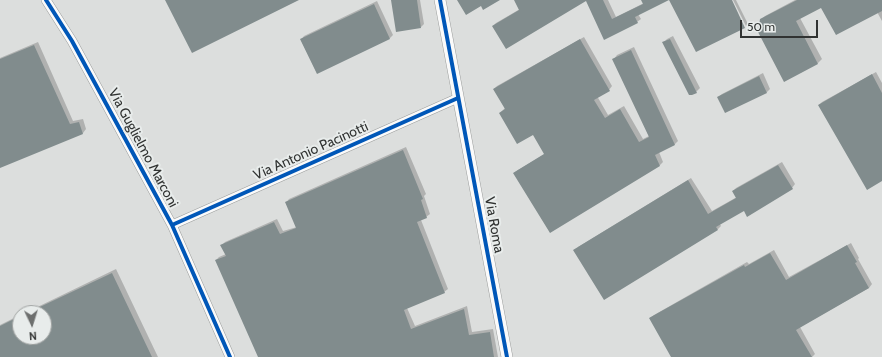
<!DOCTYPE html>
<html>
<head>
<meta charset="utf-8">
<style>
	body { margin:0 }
	#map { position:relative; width:882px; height:357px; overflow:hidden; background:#dcdedd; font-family:Cabin,sans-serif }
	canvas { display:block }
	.north { position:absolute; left:12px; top:305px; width:40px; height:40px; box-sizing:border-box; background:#e8eceb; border:1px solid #9fa2a1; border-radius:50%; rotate:176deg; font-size:11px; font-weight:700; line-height:16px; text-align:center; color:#313332 }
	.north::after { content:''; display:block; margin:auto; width:14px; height:18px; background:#6d6f6e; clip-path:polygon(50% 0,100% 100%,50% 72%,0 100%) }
	.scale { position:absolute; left:740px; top:20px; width:78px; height:18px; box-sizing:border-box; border:2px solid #313332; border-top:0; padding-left:5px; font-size:12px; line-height:14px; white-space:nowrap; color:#313332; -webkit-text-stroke:3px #e8eceb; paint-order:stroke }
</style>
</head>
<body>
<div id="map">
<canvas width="882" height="357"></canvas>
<div class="north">N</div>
<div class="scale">50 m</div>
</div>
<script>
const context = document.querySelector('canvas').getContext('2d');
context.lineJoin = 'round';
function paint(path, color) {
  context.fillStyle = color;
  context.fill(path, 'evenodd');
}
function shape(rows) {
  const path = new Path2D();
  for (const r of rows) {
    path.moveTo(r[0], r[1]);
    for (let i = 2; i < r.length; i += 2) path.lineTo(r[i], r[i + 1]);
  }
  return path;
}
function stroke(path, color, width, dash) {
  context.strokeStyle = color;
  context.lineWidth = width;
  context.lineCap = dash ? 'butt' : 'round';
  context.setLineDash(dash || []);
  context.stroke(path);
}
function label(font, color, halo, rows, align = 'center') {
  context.font = font + ' Cabin,sans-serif';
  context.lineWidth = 4;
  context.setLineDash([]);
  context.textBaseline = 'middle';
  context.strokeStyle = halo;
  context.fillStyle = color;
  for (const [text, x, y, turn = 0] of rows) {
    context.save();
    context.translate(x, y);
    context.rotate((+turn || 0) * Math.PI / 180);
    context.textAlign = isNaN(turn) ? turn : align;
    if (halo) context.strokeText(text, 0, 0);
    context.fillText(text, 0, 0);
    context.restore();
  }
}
paint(shape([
	[392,0,420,0,424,24,421,27],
	[515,0,586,0,493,26,496,23,520,9],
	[587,0,608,0,616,17,644,3,642,0,667,0,638,14,641,19,637,22,605,38],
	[733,0,736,0,748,24,746,26],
	[795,0,882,0,882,21,877,12,822,6,800,18,822,59,818,63,784,80,761,20,765,16],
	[377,1,393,35,390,38,317,73,301,40,304,36],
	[673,36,700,88,696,92,664,42,667,39],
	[584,37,612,86,609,90,597,96,608,115,624,106,643,139,649,136,614,59,617,55,634,47,678,141,674,145,659,152,663,162,660,165,550,232,514,173,518,170,545,154,533,134,500,113,505,108,494,89,497,86],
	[38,42,73,121,83,119,86,129,83,133,0,167,0,58],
	[876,72,882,83,882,180,819,105,822,102],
	[763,73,770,89,767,92,726,112,718,97,722,94],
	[406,147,426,194,424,196,430,214,426,217,421,220,448,289,444,292,407,308,415,326,467,306,472,332,493,329,498,357,259,357,216,260,219,257,226,254,222,245,225,242,277,219,283,231,297,227,286,203,289,199],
	[782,162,795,184,792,188,744,210,720,224,721,226,718,229,604,299,578,247,691,178,712,211,737,197,733,191,736,188],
	[851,243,859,258,858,259,872,284,869,288,800,327,815,354,812,357,672,357,650,318,654,315,747,262,749,264,774,250,789,277],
	[116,269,158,357,0,357,0,325,20,315,20,337,44,337,44,313,25,313]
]), '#0003');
paint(shape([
	[165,0,299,0,192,53],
	[391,0,417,0,421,28,396,32],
	[457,0,500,0,483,10,481,6,466,15],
	[514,0,603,0,612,19,643,4,641,0,669,0,635,17,638,23,604,40,586,1,506,49,492,26,519,10],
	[669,0,732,0,745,28,696,52],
	[797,0,882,0,882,11,836,35,821,8,796,21,818,64,784,82,758,32,760,19],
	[374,4,390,39,317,74,300,39],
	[580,39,610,91,594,100,605,118,620,109,639,142,649,137,612,59,631,50,675,145,655,155,660,166,550,233,513,173,544,154,533,135,517,144,499,113,505,109,493,89],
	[670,39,697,93,692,95,689,95,662,42],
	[34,45,70,124,79,122,83,134,0,168,0,59],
	[872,74,882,93,882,181,867,190,818,105],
	[759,76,767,93,725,113,717,97],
	[403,150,423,199,421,200,427,218,417,222,445,293,404,310,411,329,464,309,469,335,490,332,494,357,258,357,215,260,226,256,220,245,274,222,280,234,296,228,285,202],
	[778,165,793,189,747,217,744,211,716,227,718,230,604,300,573,250,688,180,708,214,736,198,732,191],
	[847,245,857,262,855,263,869,288,796,330,812,357,671,357,649,318,744,265,745,267,770,253,786,280],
	[112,273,152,357,0,357,0,326,20,316,20,337,44,337,44,313,27,313]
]), '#818c8d');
const minor = shape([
	[46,0,72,41,172,225,230,357],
	[172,225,458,98]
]);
const tertiary = shape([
	[440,0,507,357]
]);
stroke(minor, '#9a9c9b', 10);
stroke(tertiary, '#9a9c9b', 12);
stroke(minor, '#fafafa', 9);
stroke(tertiary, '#fafafa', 11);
stroke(shape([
	[46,0,72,41,172,225,230,357],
	[440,0,507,357],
	[172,225,458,98]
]), '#0057b8', 4);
label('14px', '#313332', '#e8eceb', [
	["Via Guglielmo Marconi",143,148,62],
	["Via Antonio Pacinotti",311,151,-24],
	["Via Roma",494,225,80]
]);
</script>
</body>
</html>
